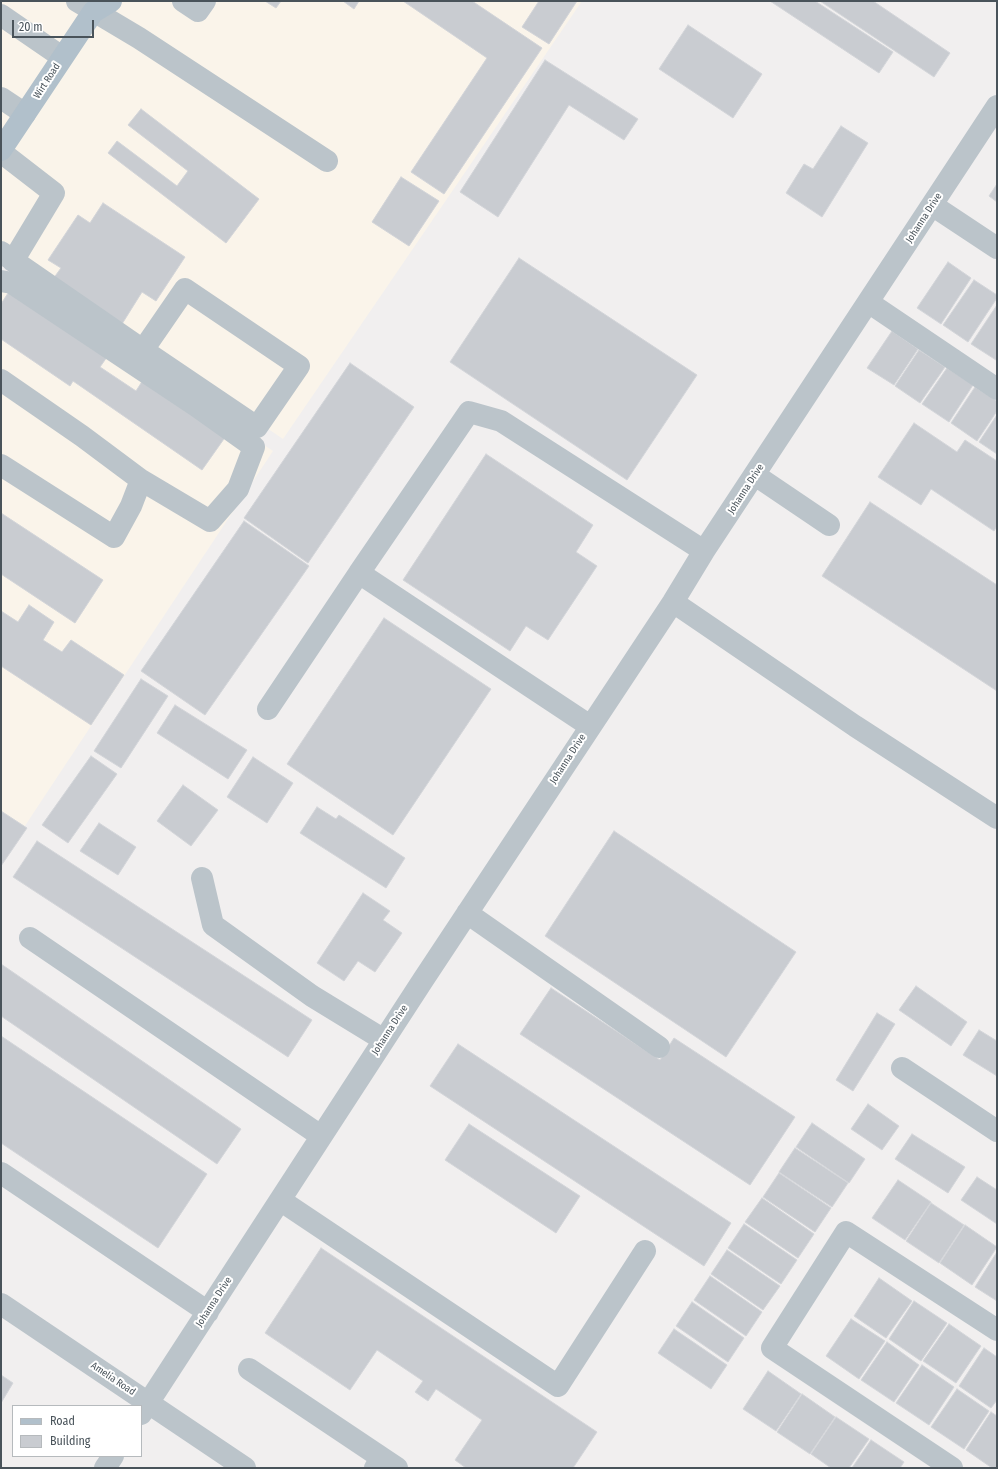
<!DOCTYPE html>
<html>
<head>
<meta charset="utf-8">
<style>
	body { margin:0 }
	#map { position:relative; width:998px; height:1469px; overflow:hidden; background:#f1efef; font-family:"Fira Sans Condensed",sans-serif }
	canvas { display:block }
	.frame { position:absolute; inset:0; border:2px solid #49535a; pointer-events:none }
	.legend { position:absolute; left:12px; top:1405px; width:130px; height:52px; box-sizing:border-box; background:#fff; border:1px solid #b6babd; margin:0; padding:5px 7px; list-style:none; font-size:12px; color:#49535a }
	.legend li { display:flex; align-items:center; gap:8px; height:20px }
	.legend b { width:20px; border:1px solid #b6babd }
	.scale { position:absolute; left:12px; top:20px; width:82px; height:18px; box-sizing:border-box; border:2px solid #49535a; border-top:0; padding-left:5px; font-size:12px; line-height:14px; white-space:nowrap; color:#49535a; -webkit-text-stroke:3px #fff; paint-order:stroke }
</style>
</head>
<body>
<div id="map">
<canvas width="998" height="1469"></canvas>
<div class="frame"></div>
<ul class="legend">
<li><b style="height:5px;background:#b1c0cb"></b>Road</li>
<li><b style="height:11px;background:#c9ccd1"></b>Building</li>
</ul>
<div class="scale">20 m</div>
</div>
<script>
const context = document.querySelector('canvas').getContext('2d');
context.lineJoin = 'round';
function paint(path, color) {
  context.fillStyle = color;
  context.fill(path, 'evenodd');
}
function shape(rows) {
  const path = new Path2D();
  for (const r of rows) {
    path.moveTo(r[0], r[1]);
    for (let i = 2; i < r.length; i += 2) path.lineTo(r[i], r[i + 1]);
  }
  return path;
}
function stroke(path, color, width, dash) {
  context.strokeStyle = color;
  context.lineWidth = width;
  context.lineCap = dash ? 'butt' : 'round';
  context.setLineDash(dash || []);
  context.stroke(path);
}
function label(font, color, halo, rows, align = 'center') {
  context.font = font + ' "Fira Sans Condensed",sans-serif';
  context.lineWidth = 4;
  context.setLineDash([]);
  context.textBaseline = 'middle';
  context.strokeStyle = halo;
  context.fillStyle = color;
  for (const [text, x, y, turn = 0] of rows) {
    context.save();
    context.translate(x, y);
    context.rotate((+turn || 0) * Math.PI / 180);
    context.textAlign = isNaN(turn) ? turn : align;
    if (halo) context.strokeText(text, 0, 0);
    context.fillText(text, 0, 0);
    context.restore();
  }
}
paint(shape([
	[1,1,582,1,283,439,1,247],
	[1,271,273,451,1,862]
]), '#faf4ea');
const building = shape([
	[265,1,281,1,276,8,265,1],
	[343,1,359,1,354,9,343,1],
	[403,1,472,1,542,48,444,194,411,172,487,58,403,1],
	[539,1,577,1,549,44,522,27,539,1],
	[770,1,815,1,893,52,879,73,770,1],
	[820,1,873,1,950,53,934,77,820,1],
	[688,25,762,74,733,118,659,69,688,25],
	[545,60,638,119,624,140,569,105,498,217,460,192,545,60],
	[141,109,259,199,226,243,108,153,117,141,177,186,188,171,128,125,141,109],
	[841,126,868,143,822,217,786,193,804,164,813,169,841,126],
	[401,177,439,201,409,246,372,222,401,177],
	[997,184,997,202,989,196,997,184],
	[103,203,185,257,156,301,142,292,122,324,53,279,61,268,48,260,78,215,90,223,103,203],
	[519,258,697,375,627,480,450,362,519,258],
	[948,262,971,278,941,324,917,308,948,262],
	[974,280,997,295,997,298,968,342,943,325,974,280],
	[10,290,107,357,100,367,136,391,143,380,226,436,202,470,73,381,70,386,1,339,1,304,10,290],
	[997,305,997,358,996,360,971,344,997,305],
	[892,331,918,349,894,385,867,368,892,331],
	[919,350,945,367,920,403,895,386,919,350],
	[350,363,414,407,308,563,244,518,350,363],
	[947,368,973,385,949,422,922,404,947,368],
	[975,387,997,401,997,411,977,441,951,423,975,387],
	[997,415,997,454,979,442,997,415],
	[914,423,957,452,965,440,997,461,997,526,994,531,931,489,921,505,878,477,914,423],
	[486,454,593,525,576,552,597,566,548,640,526,626,510,651,403,580,486,454],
	[870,502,997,585,997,691,822,576,870,502],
	[1,513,103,580,75,623,1,574,1,513],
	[244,521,309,566,205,715,141,671,244,521],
	[29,605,54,622,43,640,62,652,71,640,124,675,91,725,1,666,1,611,18,622,29,605],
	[384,618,491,689,393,835,287,764,384,618],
	[141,679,168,696,121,768,94,751,141,679],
	[175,705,247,750,228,779,157,733,175,705],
	[91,756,117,774,68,843,42,825,91,756],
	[253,757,293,783,267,823,227,797,253,757],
	[183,785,218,810,191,846,157,821,183,785],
	[317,807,336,819,339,815,405,858,386,888,300,833,317,807],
	[1,811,27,828,1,866,1,811],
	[99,823,136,847,118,875,80,851,99,823],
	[614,831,796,952,726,1057,545,936,614,831],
	[37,841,312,1020,288,1057,13,877,37,841],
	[363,893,390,911,383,920,402,933,375,972,358,961,344,981,317,963,363,893],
	[1,964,241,1129,217,1164,1,1016,1,964],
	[916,986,967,1022,951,1046,899,1010,916,986],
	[551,988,660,1060,674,1038,795,1117,750,1185,520,1034,551,988],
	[877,1013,895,1024,853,1091,836,1080,877,1013],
	[979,1030,997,1041,997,1076,963,1055,979,1030],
	[1,1036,207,1174,158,1248,1,1143,1,1036],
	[458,1044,731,1223,704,1266,430,1086,458,1044],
	[868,1104,899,1126,882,1150,851,1129,868,1104],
	[812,1123,865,1159,849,1183,796,1147,812,1123],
	[469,1124,580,1196,556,1233,445,1160,469,1124],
	[912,1134,965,1167,948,1193,895,1159,912,1134],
	[795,1148,848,1183,832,1207,779,1172,795,1148],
	[779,1173,831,1208,815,1232,763,1197,779,1173],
	[977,1177,997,1190,997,1224,961,1200,977,1177],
	[898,1180,931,1202,905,1240,872,1218,898,1180],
	[762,1198,814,1234,798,1258,745,1222,762,1198],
	[931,1203,964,1225,939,1263,906,1241,931,1203],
	[744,1224,797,1260,781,1284,728,1248,744,1224],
	[965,1225,997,1247,972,1285,940,1263,965,1225],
	[321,1248,597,1432,573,1468,466,1468,455,1460,482,1420,436,1389,428,1401,415,1392,423,1381,377,1350,350,1390,265,1333,321,1248],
	[727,1250,780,1286,763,1310,711,1274,727,1250],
	[997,1252,997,1301,975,1287,997,1252],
	[710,1276,762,1312,746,1336,694,1300,710,1276],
	[879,1278,912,1301,886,1338,854,1316,879,1278],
	[914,1301,947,1323,921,1361,889,1339,914,1301],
	[692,1302,744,1338,728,1362,676,1326,692,1302],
	[851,1319,885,1341,859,1379,826,1356,851,1319],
	[949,1324,981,1346,956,1383,923,1361,949,1324],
	[674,1329,727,1365,711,1389,658,1353,674,1329],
	[887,1342,919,1365,894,1402,861,1380,887,1342],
	[984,1348,997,1357,997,1400,991,1408,959,1386,984,1348],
	[922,1365,954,1387,929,1425,896,1403,922,1365],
	[768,1371,801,1394,776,1431,743,1409,768,1371],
	[1,1375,13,1383,1,1403,1,1375],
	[957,1389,989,1411,964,1449,931,1427,957,1389],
	[802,1394,835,1417,810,1454,777,1432,802,1394],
	[991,1412,997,1416,997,1468,992,1468,966,1450,991,1412],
	[836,1417,869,1439,849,1468,831,1468,811,1454,836,1417],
	[871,1440,904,1462,900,1468,852,1468,871,1440]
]);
paint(building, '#c9ccd1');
stroke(building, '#d3d5d9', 1);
stroke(shape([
	[77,1,139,38,327,161],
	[183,1,198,11,205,1],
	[1,15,62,57],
	[1,98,25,114],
	[1,152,54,193,13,261],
	[932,205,997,248],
	[1,252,143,350,257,427,299,366,185,289,143,350],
	[1,281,12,283,195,405,254,447,238,489,210,521,141,480],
	[868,302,997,389],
	[1,380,82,436,141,480,131,506,114,537,1,465],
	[755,475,829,525],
	[359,573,469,412,501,421,704,551],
	[673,602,855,726,997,818],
	[268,709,359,573,590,726],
	[202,878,213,925,312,996,384,1040],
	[467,913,659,1047],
	[30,938,321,1136],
	[902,1068,997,1131],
	[1,1173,208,1312],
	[280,1200,558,1386,645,1251],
	[1,1304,245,1468],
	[249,1369,382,1458],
	[141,1414,423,980,673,602,704,551,997,106],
	[105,1468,113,1456],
	[375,1468,382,1458,397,1468],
	[952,1468,772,1348,846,1232,997,1330]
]), '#bbc4ca', 22);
stroke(shape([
	[1,150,93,12,111,1]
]), '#b1c0cb', 22);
label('10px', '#49535a', '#fff', [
	["Wirt Road",47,81,-57],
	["Johanna Drive",924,218,-57],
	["Johanna Drive",746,489,-57],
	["Johanna Drive",568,759,-57],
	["Johanna Drive",390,1030,-57],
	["Johanna Drive",214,1302,-57],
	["Amelia Road",113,1379,34]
]);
</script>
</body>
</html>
